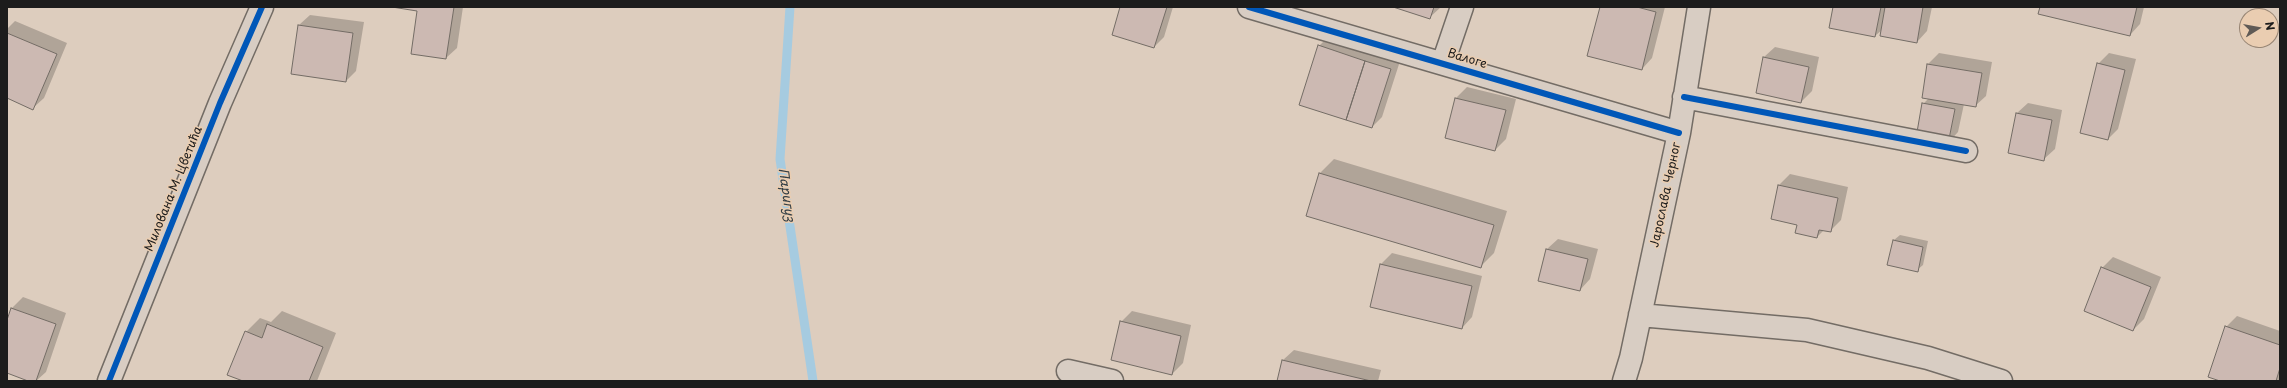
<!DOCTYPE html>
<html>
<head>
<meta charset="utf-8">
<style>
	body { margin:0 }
	#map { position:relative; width:2287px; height:388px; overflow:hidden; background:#ddcdbe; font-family:"Playpen Sans",sans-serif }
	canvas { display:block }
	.frame { position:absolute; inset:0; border:8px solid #1c1c1c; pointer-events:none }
	.north { position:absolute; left:2239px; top:8px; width:40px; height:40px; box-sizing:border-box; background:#eacdb1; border:1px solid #988675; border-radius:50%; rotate:79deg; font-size:11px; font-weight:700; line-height:16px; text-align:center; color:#1c1c1c }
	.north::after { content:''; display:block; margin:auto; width:14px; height:18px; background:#605a55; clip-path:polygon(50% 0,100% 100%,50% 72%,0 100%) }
</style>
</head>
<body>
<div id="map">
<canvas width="2287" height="388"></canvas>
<div class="frame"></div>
<div class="north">N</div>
</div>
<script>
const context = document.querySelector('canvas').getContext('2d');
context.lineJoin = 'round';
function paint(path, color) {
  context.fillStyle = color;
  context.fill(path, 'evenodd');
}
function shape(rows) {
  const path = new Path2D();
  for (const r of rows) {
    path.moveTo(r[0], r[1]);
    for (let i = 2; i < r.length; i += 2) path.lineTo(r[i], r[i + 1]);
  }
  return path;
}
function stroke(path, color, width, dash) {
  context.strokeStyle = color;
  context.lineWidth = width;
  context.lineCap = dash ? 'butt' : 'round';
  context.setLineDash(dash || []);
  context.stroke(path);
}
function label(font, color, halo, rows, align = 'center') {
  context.font = font + ' "Playpen Sans",sans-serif';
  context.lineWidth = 3;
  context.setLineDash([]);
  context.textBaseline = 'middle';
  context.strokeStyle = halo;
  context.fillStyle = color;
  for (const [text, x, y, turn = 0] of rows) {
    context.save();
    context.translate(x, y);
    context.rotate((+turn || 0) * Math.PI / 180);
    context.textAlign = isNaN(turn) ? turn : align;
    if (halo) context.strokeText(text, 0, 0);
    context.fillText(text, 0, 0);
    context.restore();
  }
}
paint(shape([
	[398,7,463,7,457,48,446,58,412,53,418,10],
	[1121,7,1173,7,1164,37,1154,47],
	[1396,7,1441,7,1429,18],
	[1601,7,1665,7,1652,58,1642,69],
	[1834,7,1932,7,1927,31,1917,42,1883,29,1875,36],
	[2041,7,2144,7,2140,24,2130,35],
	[310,15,364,22,356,71,346,81,299,25],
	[15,21,67,43,44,98,33,108,7,97,7,29],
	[1330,35,1401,58,1382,117,1372,127,1319,46],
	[1775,47,1819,57,1812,91,1801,102,1764,57],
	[1939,53,1992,62,1986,96,1975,106,1964,104,1958,132,1948,143,1923,104,1929,98,1923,97,1928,64],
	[2109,53,2136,59,2118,129,2108,139,2098,64],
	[1467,87,1516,99,1506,139,1495,150,1456,98],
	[2028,103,2062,110,2055,149,2044,159,2017,113],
	[1334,159,1507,211,1494,253,1480,267,1308,215,1320,173],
	[1790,174,1848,187,1841,220,1830,231,1824,230,1817,237,1798,224,1772,218,1779,185],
	[1900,235,1928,241,1923,265,1917,270,1894,240],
	[1558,239,1598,249,1590,279,1580,290,1547,249],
	[1392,253,1482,276,1472,317,1462,328,1371,306,1381,264],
	[2113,257,2161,277,2144,319,2133,330,2102,268],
	[23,297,66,313,46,372,36,381,7,372,7,323,12,308],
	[282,311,336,333,317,381,246,381,246,332,260,318,271,322],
	[1132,311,1191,325,1183,363,1172,374,1121,322],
	[2237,316,2280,331,2280,381,2223,381,2226,327],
	[1294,350,1381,370,1378,381,1278,381,1283,360]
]), '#0003');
stroke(shape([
	[790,7,780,159,813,381]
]), '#a6cbe0', 9);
const building = shape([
	[392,7,454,7,446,59,411,54,417,11,392,7],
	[1120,7,1167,7,1154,48,1112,35,1120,7],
	[1393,7,1434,7,1430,19,1393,7],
	[1600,7,1637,7,1656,12,1642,70,1587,56,1600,7],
	[1833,7,1881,7,1875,37,1829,28,1833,7],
	[1885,7,1923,7,1917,43,1880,36,1885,7],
	[2040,7,2137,7,2130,36,2038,14,2040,7],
	[298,25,353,33,346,82,291,74,298,25],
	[7,33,57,54,33,110,7,98,7,33],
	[1318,45,1365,61,1346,120,1299,105,1318,45],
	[1763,57,1809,67,1801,103,1756,93,1763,57],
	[1365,61,1391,69,1372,128,1346,120,1365,61],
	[2097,63,2125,70,2108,140,2080,133,2097,63],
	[1927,64,1982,73,1976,107,1922,98,1927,64],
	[1455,98,1506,110,1495,151,1445,138,1455,98],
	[1922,103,1955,109,1948,144,1916,138,1922,103],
	[2016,113,2052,120,2044,161,2008,153,2016,113],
	[1319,173,1494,225,1481,268,1306,216,1319,173],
	[1778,185,1838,198,1831,232,1819,230,1817,238,1795,233,1797,225,1771,219,1778,185],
	[1893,240,1923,247,1918,272,1887,265,1893,240],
	[1546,249,1588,259,1580,291,1538,281,1546,249],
	[1380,264,1472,286,1462,329,1370,307,1380,264],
	[2101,267,2151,287,2133,331,2084,311,2101,267],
	[11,308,56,324,36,381,28,381,7,373,7,320,11,308],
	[1120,321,1181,336,1172,375,1111,360,1120,321],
	[267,324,323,347,309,381,243,381,227,375,245,331,262,338,267,324],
	[2225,326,2280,345,2280,368,2276,381,2220,381,2208,377,2225,326],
	[1282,360,1371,381,1277,381,1282,360]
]);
paint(building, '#ccb9b2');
stroke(building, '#736c65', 1);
const minor = shape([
	[1249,7,1679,133],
	[1443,63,1462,7],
	[1684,97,1966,151],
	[1640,315,1807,330,1928,358,2001,381],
	[1068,371,1112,381],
	[109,381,220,103,262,7],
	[1624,381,1631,358,1679,133,1699,7]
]);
stroke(minor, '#736c65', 25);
stroke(minor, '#d8cdc3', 22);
stroke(shape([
	[1249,7,1679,133],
	[1684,97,1966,151],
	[109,381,220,103,262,7]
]), '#0057b8', 6);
label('12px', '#1c1c1c', '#eacdb1', [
	["Валоге",1467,59,17],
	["Милована М. Цветића",174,189,-68],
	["Јарослава Черног",1666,195,-78]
]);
label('italic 13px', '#333f46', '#eacdb1', [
	["Паригуз",786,195,82]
]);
</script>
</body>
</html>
